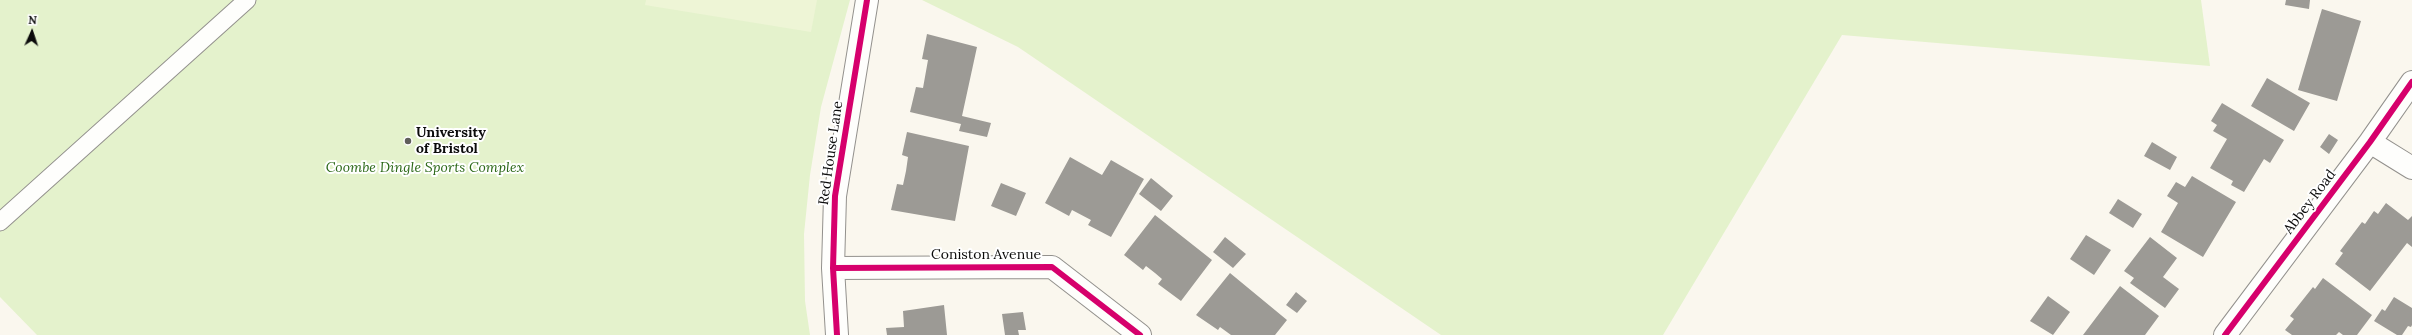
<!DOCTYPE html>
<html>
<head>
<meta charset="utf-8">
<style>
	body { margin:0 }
	#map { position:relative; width:2412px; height:335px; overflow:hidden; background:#faf7ee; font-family:Lora,serif }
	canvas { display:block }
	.north { position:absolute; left:12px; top:12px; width:40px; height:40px; -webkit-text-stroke:3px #fff; paint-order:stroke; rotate:3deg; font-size:11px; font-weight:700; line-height:16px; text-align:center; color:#0b0b0b }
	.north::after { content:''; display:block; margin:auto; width:14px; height:18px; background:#0b0b0b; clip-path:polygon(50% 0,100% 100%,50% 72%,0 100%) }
</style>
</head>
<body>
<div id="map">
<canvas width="2412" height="335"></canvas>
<div class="north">N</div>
</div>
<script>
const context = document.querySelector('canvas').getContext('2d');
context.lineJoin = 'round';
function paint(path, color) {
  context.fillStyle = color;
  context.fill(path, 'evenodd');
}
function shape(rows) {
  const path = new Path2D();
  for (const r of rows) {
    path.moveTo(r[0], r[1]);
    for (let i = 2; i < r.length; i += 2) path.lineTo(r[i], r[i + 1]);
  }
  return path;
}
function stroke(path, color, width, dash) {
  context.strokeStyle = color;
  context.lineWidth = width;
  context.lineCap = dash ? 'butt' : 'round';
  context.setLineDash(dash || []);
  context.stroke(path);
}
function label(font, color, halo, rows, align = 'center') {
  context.font = font + ' Lora,serif';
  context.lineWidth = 4;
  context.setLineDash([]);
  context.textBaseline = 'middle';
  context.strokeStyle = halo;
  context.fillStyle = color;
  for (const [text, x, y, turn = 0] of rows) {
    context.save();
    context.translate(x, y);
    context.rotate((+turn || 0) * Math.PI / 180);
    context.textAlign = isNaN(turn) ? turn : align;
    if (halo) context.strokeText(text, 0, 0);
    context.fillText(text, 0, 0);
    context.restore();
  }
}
paint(shape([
	[0,0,850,0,821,107,810,175,804,234,805,301,810,335,37,335,0,297],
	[922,0,2201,0,2210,66,1842,35,1663,335,1441,335,1018,47]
]), '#e4f2cc');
paint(shape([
	[646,0,817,0,811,32,645,5]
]), '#eef5d6');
paint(shape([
	[2286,0,2310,0,2309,9,2285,5],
	[2322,9,2361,21,2337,101,2298,90],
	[927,34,977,47,962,116,991,123,987,137,959,131,961,124,910,112,916,87,923,88,928,60,922,59],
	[2267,78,2310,103,2294,131,2251,106],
	[2222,103,2284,140,2270,163,2264,159,2244,192,2231,185,2233,181,2210,168,2227,139,2213,131,2217,125,2211,121],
	[907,132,969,146,955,221,891,210,897,184,903,185,906,171,908,157,902,155],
	[2329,134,2338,140,2329,154,2320,147],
	[2152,142,2177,157,2170,170,2144,156],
	[1070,157,1102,175,1111,160,1144,179,1111,237,1088,225,1091,220,1072,210,1069,216,1045,203],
	[2192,176,2236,202,2203,257,2161,232,2178,203,2167,196,2176,182,2185,187],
	[1151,178,1173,196,1161,211,1139,194],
	[1001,183,1026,193,1016,216,991,206],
	[2118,199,2142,214,2133,228,2109,213],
	[2386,203,2408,220,2412,216,2412,247,2407,243,2370,291,2335,264,2343,253,2340,251,2362,222,2365,224,2374,211,2378,214],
	[1155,215,1212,260,1181,301,1158,284,1162,279,1155,273,1146,266,1143,270,1124,255],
	[2086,235,2111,250,2094,275,2070,259],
	[1225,237,1246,254,1233,268,1213,252],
	[2150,237,2177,258,2163,277,2179,289,2165,308,2130,283,2134,278,2124,271],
	[1230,273,1287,320,1275,335,1231,335,1220,327,1218,330,1196,315],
	[2323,278,2372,315,2357,335,2343,335,2339,332,2336,335,2292,335,2285,330,2294,319,2290,316,2313,287,2315,289],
	[2120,286,2159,316,2145,335,2083,335],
	[1296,292,1307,301,1297,313,1286,305],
	[2048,296,2070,312,2053,335,2030,321],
	[2394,297,2412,308,2412,325,2411,327,2408,326,2402,335,2397,335,2374,321,2382,309,2385,311],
	[944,305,947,335,887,335,886,328,904,327,903,311],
	[1023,312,1026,330,1018,330,1019,335,1005,335,1002,314]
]), '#9c9a95');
const service = shape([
	[0,222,247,0]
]);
const minor = shape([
	[2370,142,2412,168],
	[833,268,1052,267,1140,335],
	[837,335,833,268,835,196,867,0],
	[2225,335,2370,142,2412,82]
]);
stroke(service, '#93918d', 19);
stroke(minor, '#93918d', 24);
stroke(service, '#fefefc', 17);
stroke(minor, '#fefefc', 22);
stroke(shape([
	[833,268,1052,267,1140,335],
	[837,335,833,268,835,196,867,0],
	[2225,335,2370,142,2412,82]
]), '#d6006c', 6);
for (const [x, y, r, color] of [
	[408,141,4,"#5f5e5a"]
]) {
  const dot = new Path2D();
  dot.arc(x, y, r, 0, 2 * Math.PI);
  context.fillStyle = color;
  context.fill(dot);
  stroke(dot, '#fff', 1.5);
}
label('bold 14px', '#0b0b0b', '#fff', [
	["University",416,133],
	["of Bristol",416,149]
], 'left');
label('14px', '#0b0b0b', '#fff', [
	["Red House Lane",831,153,-82],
	["Abbey Road",2310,202,-53],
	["Coniston Avenue",986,255]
]);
label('italic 14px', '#2b6817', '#fff', [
	["Coombe Dingle Sports Complex",425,168]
]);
</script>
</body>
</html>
